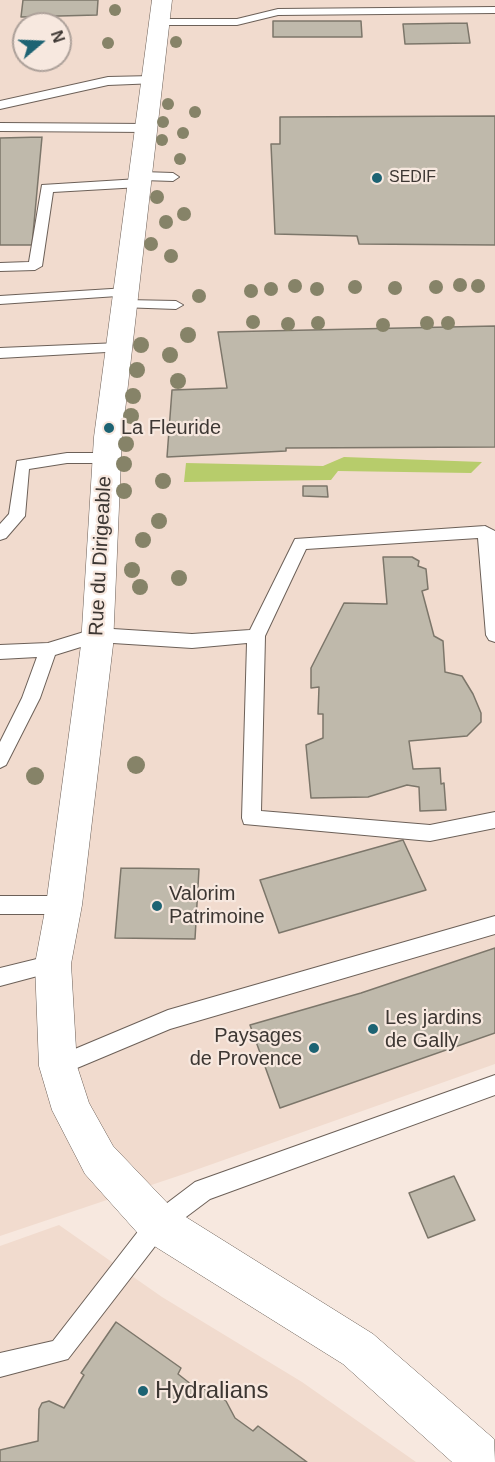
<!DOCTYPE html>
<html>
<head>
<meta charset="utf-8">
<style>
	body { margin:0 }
	#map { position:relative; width:495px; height:1462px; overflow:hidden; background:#f7e8df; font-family:Arial,sans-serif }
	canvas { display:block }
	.north { position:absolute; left:12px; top:12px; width:60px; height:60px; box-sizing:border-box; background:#f7e8df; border:2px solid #ada19a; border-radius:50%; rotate:71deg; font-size:16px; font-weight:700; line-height:24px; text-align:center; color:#3d3733 }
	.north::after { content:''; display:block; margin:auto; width:21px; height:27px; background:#1d6373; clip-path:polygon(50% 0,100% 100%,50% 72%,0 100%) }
</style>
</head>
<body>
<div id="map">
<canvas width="495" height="1462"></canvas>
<div class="north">N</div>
</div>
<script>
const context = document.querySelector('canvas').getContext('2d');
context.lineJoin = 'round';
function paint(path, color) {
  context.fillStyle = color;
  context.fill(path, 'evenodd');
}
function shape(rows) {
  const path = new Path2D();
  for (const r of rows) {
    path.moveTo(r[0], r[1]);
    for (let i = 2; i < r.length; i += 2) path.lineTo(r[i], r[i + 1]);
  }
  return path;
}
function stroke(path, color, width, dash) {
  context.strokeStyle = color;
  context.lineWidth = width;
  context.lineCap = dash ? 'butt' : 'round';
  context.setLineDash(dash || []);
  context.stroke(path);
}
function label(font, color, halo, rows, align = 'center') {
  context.font = font + ' Arial,sans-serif';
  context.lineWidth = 4.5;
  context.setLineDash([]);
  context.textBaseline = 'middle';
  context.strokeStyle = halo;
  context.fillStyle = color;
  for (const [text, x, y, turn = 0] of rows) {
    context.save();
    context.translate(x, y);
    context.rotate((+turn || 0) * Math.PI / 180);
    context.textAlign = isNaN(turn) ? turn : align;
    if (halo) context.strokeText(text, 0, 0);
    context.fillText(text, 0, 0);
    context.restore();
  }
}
paint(shape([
	[0,0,495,0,495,1064,187,1173,0,1236],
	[24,24,60,24,60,60,24,60],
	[59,1225,162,1297,302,1382,416,1462,0,1462,0,1246]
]), '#f1dbce');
paint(shape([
	[344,457,482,462,471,473,338,471,331,480,184,482,186,463,323,466]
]), '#b7cc6b');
const building = shape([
	[23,0,98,0,97,15,21,17,23,0],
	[273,21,361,21,362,37,273,37,273,21],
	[467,23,470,43,405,44,403,24,467,23],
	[495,116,495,245,359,244,357,236,275,234,271,144,280,144,280,117,495,116],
	[42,137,32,245,0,245,0,138,42,137],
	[495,326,495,447,286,448,286,451,167,457,172,390,227,388,218,332,495,326],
	[303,486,327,486,328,497,303,496,303,486],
	[383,557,412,557,419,561,418,566,426,569,428,589,422,591,434,636,443,641,445,672,462,676,473,694,481,713,481,722,467,736,409,741,413,769,440,768,441,784,444,783,446,810,420,811,419,787,407,785,368,797,311,798,306,745,323,738,323,714,318,714,319,687,311,688,311,668,344,603,387,604,383,557],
	[403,840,426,890,279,933,260,880,403,840],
	[121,868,199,869,195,939,115,938,121,868],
	[495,948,495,1033,280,1108,250,1025,361,993,495,948],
	[454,1176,475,1220,428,1238,409,1193,454,1176],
	[116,1322,181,1368,178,1374,192,1385,217,1393,226,1401,235,1418,253,1431,258,1426,307,1462,0,1462,0,1450,38,1441,39,1409,42,1403,49,1401,64,1408,84,1375,81,1373,116,1322]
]);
paint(building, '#bfb9ab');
stroke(building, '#7c766a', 1.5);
const service = shape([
	[495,7,495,13,278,15,237,25,160,25,154,22,160,19,237,19,278,9,495,7],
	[153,76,157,77,157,83,108,85,0,109,0,101,108,77,153,76],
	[0,123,147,124,153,128,147,132,0,131,0,123],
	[142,172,173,173,179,177,173,181,143,180,146,183,140,187,53,192,42,266,35,270,0,271,0,263,29,262,42,185,139,179,136,176,142,172],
	[127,288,132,289,134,292,132,295,0,304,0,296,127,288],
	[125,300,176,301,183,305,176,309,120,307,118,304,120,301,125,300],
	[119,343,126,348,124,351,0,358,0,348,119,343],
	[67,453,107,453,112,454,115,458,112,462,107,463,67,463,29,469,25,516,6,538,0,540,0,524,9,514,17,461,67,453],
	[485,526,495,531,495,642,489,640,486,635,478,538,306,549,265,636,261,811,430,825,495,812,495,828,430,841,244,824,242,818,247,643,192,648,97,642,55,655,40,698,6,765,0,768,0,742,22,698,37,657,0,659,0,645,48,643,97,628,192,634,250,630,295,539,485,526],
	[0,896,64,896,71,899,74,905,71,911,64,914,0,914,0,896],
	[495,916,495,934,170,1029,58,1076,51,1073,47,1066,51,1059,168,1010,495,916],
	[53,955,60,958,63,964,60,970,0,986,0,968,53,955],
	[495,1075,495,1095,210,1199,166,1232,68,1359,0,1377,0,1353,53,1341,150,1216,195,1182,495,1075]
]);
const minor = shape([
	[152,0,172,0,122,437,113,645,82,905,71,964,77,1066,89,1103,113,1146,173,1209,373,1334,494,1439,495,1462,452,1462,343,1364,143,1239,85,1174,52,1110,39,1066,35,964,46,905,81,645,94,437,152,0]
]);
stroke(service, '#6c6058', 2);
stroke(minor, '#6c6058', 1);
paint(service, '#fff');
paint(minor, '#fff');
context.fillStyle = '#868368';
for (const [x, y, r] of [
	[115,10,6],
	[176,42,6],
	[108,43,6],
	[168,104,6],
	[195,112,6],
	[163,122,6],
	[183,133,6],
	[162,140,6],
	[180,159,6],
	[157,197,7],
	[184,214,7],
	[166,222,7],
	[151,244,7],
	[171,256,7],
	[460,285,7],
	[295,286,7],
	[478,286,7],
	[355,287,7],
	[436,287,7],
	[395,288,7],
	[271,289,7],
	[317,289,7],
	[251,291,7],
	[199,296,7],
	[253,322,7],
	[318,323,7],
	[427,323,7],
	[448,323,7],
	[288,324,7],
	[383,325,7],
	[188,335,8],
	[141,345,8],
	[170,355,8],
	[137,370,8],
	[178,381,8],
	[133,396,8],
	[131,416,8],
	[126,444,8],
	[124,464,8],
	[163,481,8],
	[124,491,8],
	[159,521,8],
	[143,540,8],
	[132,570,8],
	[179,578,8],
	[140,587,8],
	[136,765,9],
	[35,776,9]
]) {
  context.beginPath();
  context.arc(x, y, r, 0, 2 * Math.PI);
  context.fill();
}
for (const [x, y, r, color] of [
	[377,178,6,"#1d6373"],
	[109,428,6,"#1d6373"],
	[157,906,6,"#1d6373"],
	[373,1029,6,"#1d6373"],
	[314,1048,6,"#1d6373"],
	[143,1391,6,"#1d6373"]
]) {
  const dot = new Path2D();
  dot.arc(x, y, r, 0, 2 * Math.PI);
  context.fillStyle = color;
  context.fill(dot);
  stroke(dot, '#f7e8df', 2);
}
label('16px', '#3d3733', '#f7e8df', [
	["SEDIF",389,178]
], 'left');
label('20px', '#3d3733', '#f7e8df', [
	["La Fleuride",121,428],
	["Valorim",169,894],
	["Patrimoine",169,917],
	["Les jardins",385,1018],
	["de Gally",385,1041],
	["Paysages",302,1036,"right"],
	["de Provence",302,1059,"right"]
], 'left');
label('20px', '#3d3733', '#f7e8df', [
	["Rue du Dirigeable",101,556,-87]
]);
label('24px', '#3d3733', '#f7e8df', [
	["Hydralians",155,1391]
], 'left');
</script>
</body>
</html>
